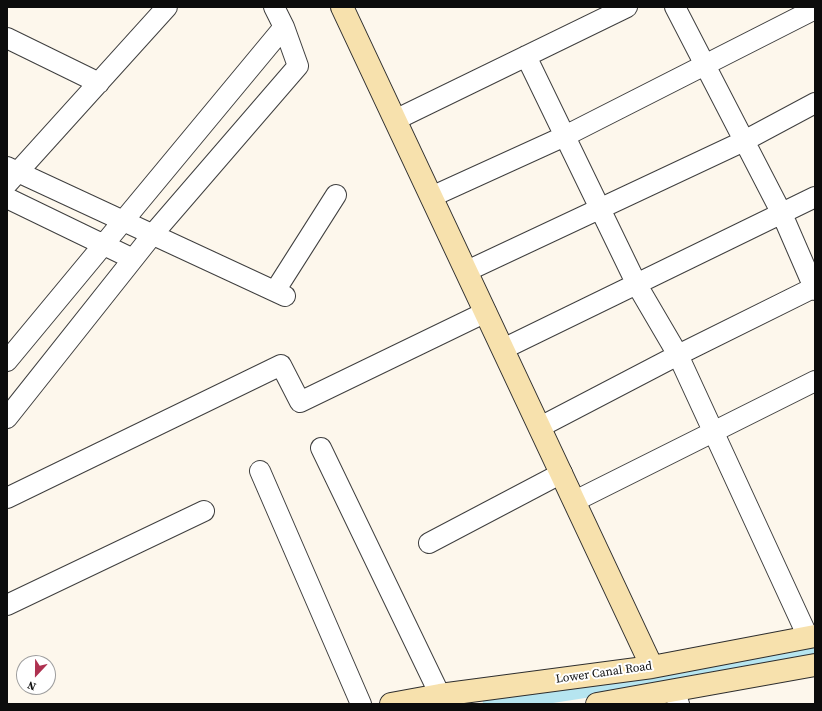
<!DOCTYPE html>
<html>
<head>
<meta charset="utf-8">
<style>
	body { margin:0 }
	#map { position:relative; width:822px; height:711px; overflow:hidden; background:#fdf7ec; font-family:"Source Serif 4",serif }
	canvas { display:block }
	.frame { position:absolute; inset:0; border:8px solid #0c0c0c; pointer-events:none }
	.north { position:absolute; left:16px; top:655px; width:40px; height:40px; box-sizing:border-box; background:#fff; border:1px solid #9e9e9e; border-radius:50%; rotate:202deg; font-size:11px; font-weight:700; line-height:16px; text-align:center; color:#0c0c0c }
	.north::after { content:''; display:block; margin:auto; width:14px; height:18px; background:#ae3150; clip-path:polygon(50% 0,100% 100%,50% 72%,0 100%) }
</style>
</head>
<body>
<div id="map">
<canvas width="822" height="711"></canvas>
<div class="frame"></div>
<div class="north">N</div>
</div>
<script>
const context = document.querySelector('canvas').getContext('2d');
context.lineJoin = 'round';
function shape(rows) {
  const path = new Path2D();
  for (const r of rows) {
    path.moveTo(r[0], r[1]);
    for (let i = 2; i < r.length; i += 2) path.lineTo(r[i], r[i + 1]);
  }
  return path;
}
function stroke(path, color, width, dash) {
  context.strokeStyle = color;
  context.lineWidth = width;
  context.lineCap = dash ? 'butt' : 'round';
  context.setLineDash(dash || []);
  context.stroke(path);
}
function label(font, color, halo, rows, align = 'center') {
  context.font = font + ' "Source Serif 4",serif';
  context.lineWidth = 4;
  context.setLineDash([]);
  context.textBaseline = 'middle';
  context.strokeStyle = halo;
  context.fillStyle = color;
  for (const [text, x, y, turn = 0] of rows) {
    context.save();
    context.translate(x, y);
    context.rotate((+turn || 0) * Math.PI / 180);
    context.textAlign = isNaN(turn) ? turn : align;
    if (halo) context.strokeText(text, 0, 0);
    context.fillText(text, 0, 0);
    context.restore();
  }
}
stroke(shape([
	[491,704,671,676,815,650]
]), '#b6e5f0', 17);
const street = shape([
	[675,7,782,214,815,290],
	[7,38,99,83],
	[526,56,637,285,678,355,808,637],
	[395,120,627,7],
	[7,167,285,296],
	[7,184,167,7],
	[431,197,565,136,815,9],
	[7,198,133,259],
	[467,271,744,141,815,103],
	[275,291,336,195],
	[503,349,815,197],
	[7,361,284,27,274,7],
	[7,418,153,234,298,66,284,27],
	[540,427,678,355,815,287],
	[321,448,440,695,442,704],
	[260,471,361,704],
	[7,498,281,365,300,402,486,312],
	[575,501,815,381],
	[429,543,562,473],
	[7,605,204,511],
	[673,690,679,704]
]);
const secondary = shape([
	[342,7,652,667],
	[391,704,440,695,652,667,815,636],
	[597,704,815,665]
]);
stroke(street, '#3f3f3f', 22);
stroke(secondary, '#2e2e2e', 24);
stroke(street, '#fff', 20);
stroke(secondary, '#f7e1ad', 22);
label('12px', '#0c0c0c', '#fff', [
	["Lower Canal Road",604,673,-8]
]);
</script>
</body>
</html>
